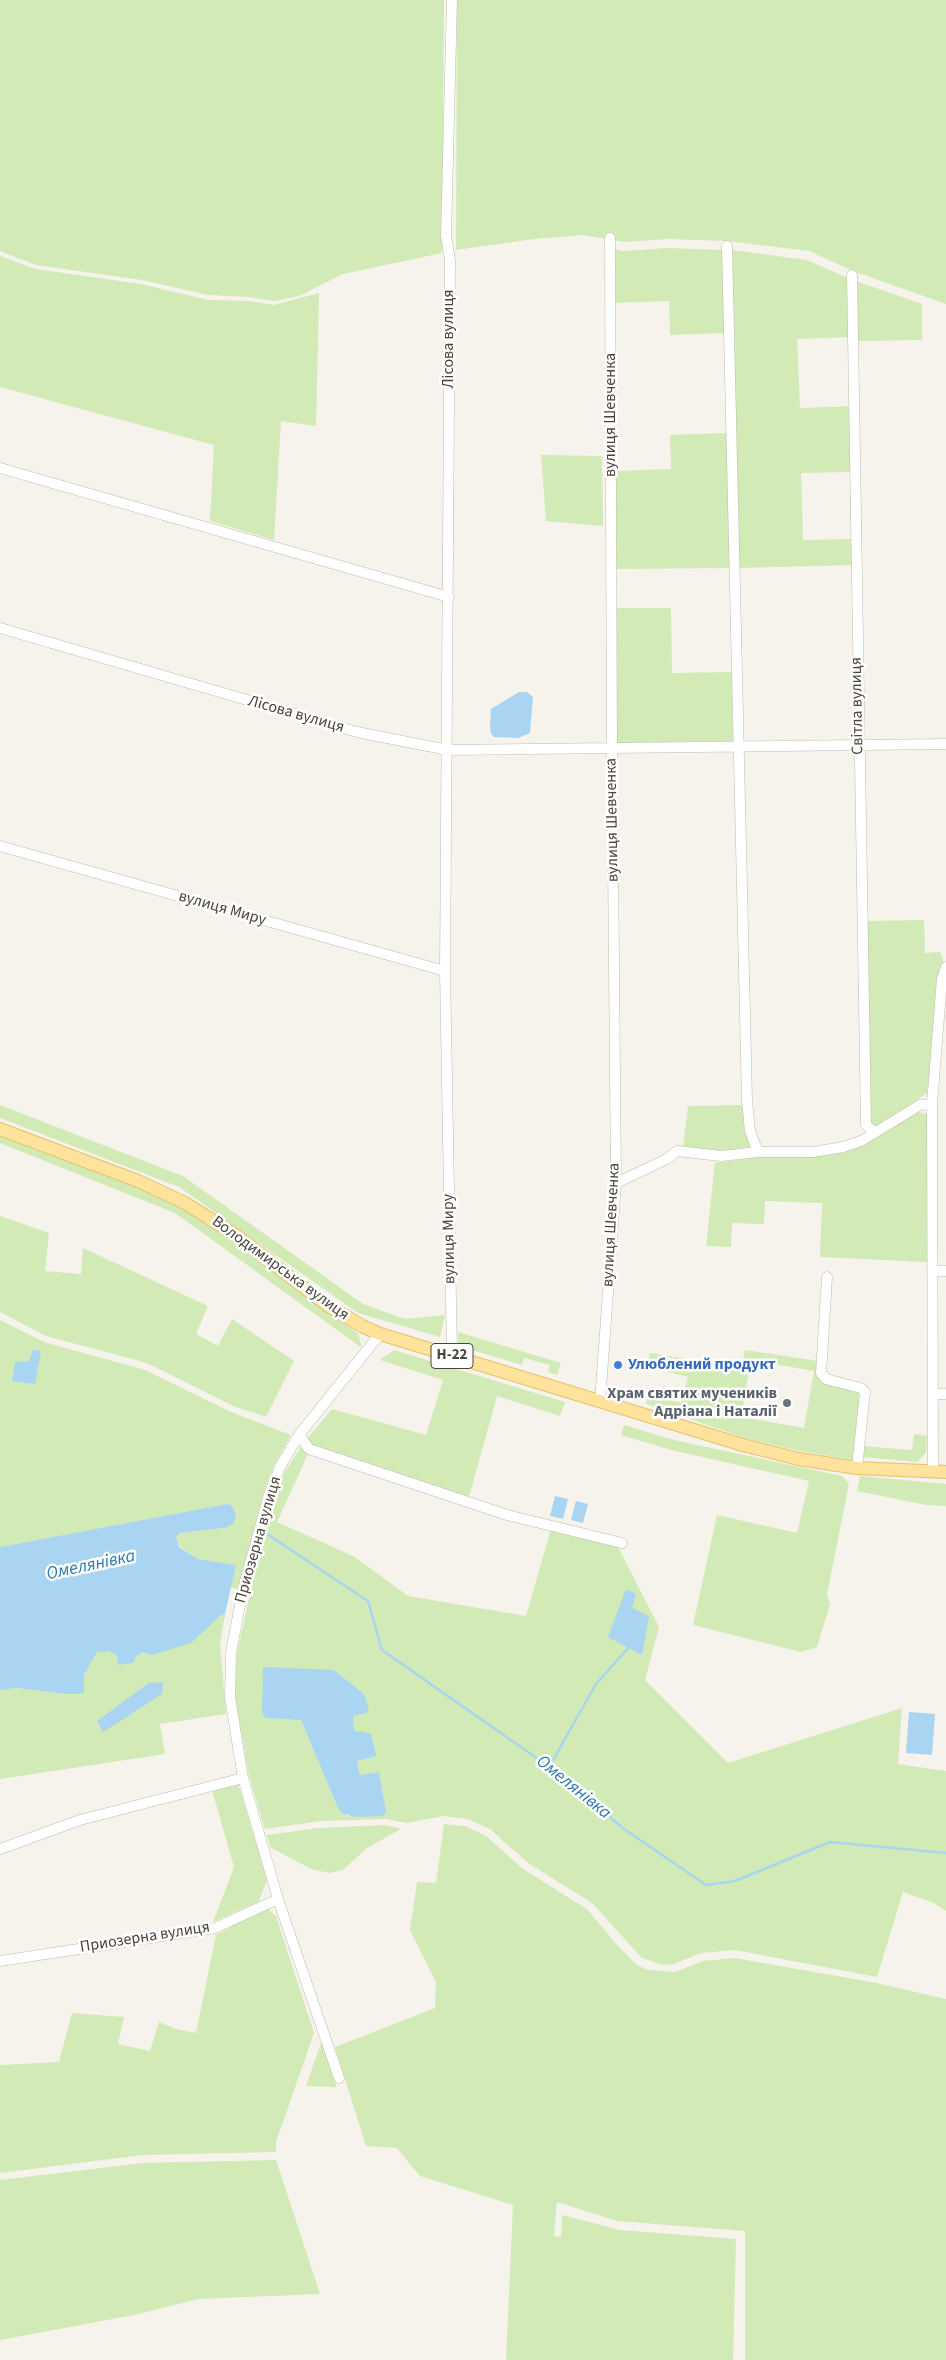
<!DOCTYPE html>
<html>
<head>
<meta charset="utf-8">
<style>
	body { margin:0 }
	canvas { display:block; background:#f6f3ec }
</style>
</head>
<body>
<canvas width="946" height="2360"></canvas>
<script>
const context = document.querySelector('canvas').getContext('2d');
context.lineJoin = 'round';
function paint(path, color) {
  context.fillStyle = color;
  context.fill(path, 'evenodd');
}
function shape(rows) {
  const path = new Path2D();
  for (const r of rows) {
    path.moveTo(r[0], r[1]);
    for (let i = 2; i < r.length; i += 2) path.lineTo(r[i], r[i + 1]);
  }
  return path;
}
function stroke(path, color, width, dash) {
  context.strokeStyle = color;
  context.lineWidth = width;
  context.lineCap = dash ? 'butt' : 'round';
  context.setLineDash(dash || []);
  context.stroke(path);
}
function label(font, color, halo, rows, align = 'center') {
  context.font = font + ' "Source Sans 3",sans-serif';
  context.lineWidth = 5;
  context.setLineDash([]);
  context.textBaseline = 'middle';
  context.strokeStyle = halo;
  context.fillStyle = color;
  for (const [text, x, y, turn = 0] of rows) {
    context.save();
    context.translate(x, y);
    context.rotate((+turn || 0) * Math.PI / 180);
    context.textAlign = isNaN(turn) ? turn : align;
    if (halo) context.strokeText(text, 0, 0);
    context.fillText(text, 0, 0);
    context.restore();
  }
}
paint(shape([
	[0,0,444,0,442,253,343,274,299,296,274,301,249,297,208,295,142,280,36,265,0,251],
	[457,0,946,0,946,304,853,271,809,251,727,241,668,239,624,242,583,235,534,239,456,250],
	[668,248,723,250,725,333,670,335,669,301,614,303,614,249,623,251],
	[732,250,807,260,848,278,850,337,797,339,800,408,852,406,852,472,801,473,803,540,853,539,853,565,738,568],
	[0,256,35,269,141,284,208,300,249,301,274,305,319,293,316,426,281,421,274,540,210,521,214,445,0,387],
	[856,281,922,304,922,340,858,341],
	[727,433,730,568,616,569,615,471,671,469,670,435],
	[541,455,602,456,603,526,546,521],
	[616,608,671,608,672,673,732,672,733,741,617,743],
	[924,920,925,953,940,952,944,963,940,975,927,1093,875,1128,870,1123,867,921],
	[0,1105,183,1176,363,1304,405,1319,445,1315,440,1337,358,1313,179,1187,0,1118],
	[743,1105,752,1147,721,1151,683,1147,688,1106],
	[918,1112,927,1114,927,1262,820,1257,822,1203,765,1201,764,1224,732,1223,731,1247,706,1246,715,1163,758,1157,814,1156,844,1152,863,1146],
	[0,1134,136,1186,183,1207,234,1240,309,1300,358,1333,362,1348,175,1213,0,1143],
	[0,1216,49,1233,45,1271,81,1274,83,1248,208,1306,196,1334,218,1346,232,1319,294,1361,266,1417,233,1406,147,1363,46,1336,0,1312],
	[0,1320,44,1342,145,1370,231,1412,291,1435,274,1466,263,1494,238,1589,230,1587,236,1565,198,1559,179,1546,176,1537,180,1533,224,1528,227,1504,0,1547],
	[458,1332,561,1363,557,1375,548,1372,550,1365,524,1358,522,1365,458,1346],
	[394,1350,565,1402,560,1416,497,1396,469,1497,312,1448,306,1440,332,1409,426,1435,443,1380,380,1360],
	[745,1350,818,1361,817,1374,861,1393,853,1460,800,1451,745,1438,646,1404,648,1395,681,1403,688,1377,648,1367,650,1353,741,1368],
	[751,1360,814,1371,804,1428,741,1417],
	[624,1425,674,1440,842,1476,849,1484,827,1594,830,1604,817,1647,801,1652,693,1625,717,1515,797,1533,809,1481,671,1450,621,1435],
	[914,1434,927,1436,926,1453,917,1462,861,1457,862,1446,912,1450],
	[301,1447,308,1454,277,1522,355,1557,408,1596,526,1616,551,1529,617,1545,659,1627,645,1680,728,1763,902,1708,898,1764,946,1771,946,1911,934,1903,903,1892,877,1977,735,1950,701,1953,674,1964,662,1965,642,1958,592,1903,528,1863,490,1829,467,1819,444,1816,406,1823,386,1819,320,1821,265,1829,249,1776,238,1714,235,1696,237,1653,264,1532,274,1497,286,1470],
	[626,1590,636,1594,631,1608,641,1655,629,1647],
	[334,1670,364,1694,366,1713,352,1716,354,1731,358,1733,367,1732,376,1756,357,1761,360,1775,379,1772,353,1817,348,1816,338,1808,301,1720],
	[860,1476,946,1484,946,1506,926,1505,857,1491],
	[225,1614,220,1644,226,1714,160,1724,165,1754,0,1779,0,1690,17,1688,65,1694,84,1691,84,1675,96,1652,109,1650,117,1656,136,1656],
	[238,1783,267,1880,259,1901,213,1922,234,1867,212,1790],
	[444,1824,465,1826,486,1836,523,1869,587,1909,617,1945,637,1965,648,1970,675,1972,703,1961,735,1958,876,1983,946,1999,946,2360,745,2360,745,2231,617,2221,557,2202,554,2236,561,2237,562,2215,620,2230,736,2239,733,2360,506,2360,513,2205,420,2176,397,2148,366,2146,335,2047,435,2008,436,1982,410,1930,417,1882,436,1883],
	[386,1825,401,1829,367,1848,343,1870,329,1873,311,1869,270,1847,267,1835,318,1828],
	[264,1909,269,1910,276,1916,314,2033,276,2142,276,2152,143,2155,0,2173,0,2065,59,2062,72,2013,124,2017,118,2044,150,2051,159,2022,176,2029,196,2033,216,1935],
	[321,2043,337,2087,306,2086],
	[276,2160,320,2294,198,2299,134,2315,0,2340,0,2180,143,2163]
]), '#d2eab5');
paint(shape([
	[519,692,527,692,533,697,530,733,518,738,494,737,491,734,490,725,491,709],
	[33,1350,41,1351,35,1384,12,1381,15,1362,29,1361],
	[555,1496,568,1499,563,1519,550,1516],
	[576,1501,588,1504,583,1523,571,1520],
	[227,1504,232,1506,236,1515,233,1524,224,1528,180,1533,176,1537,179,1547,198,1559,236,1565,225,1614,220,1616,191,1643,152,1655,144,1652,136,1656,133,1663,118,1665,117,1656,109,1651,97,1652,84,1675,84,1692,79,1694,65,1694,17,1688,0,1690,0,1547],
	[626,1589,636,1594,632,1608,649,1616,642,1655,608,1637],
	[263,1667,334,1670,364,1694,369,1710,366,1713,353,1716,354,1731,371,1733,376,1756,357,1761,360,1775,379,1772,386,1812,383,1816,354,1817,342,1813,338,1808,301,1720,265,1718,262,1713],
	[163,1682,162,1694,103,1732,97,1721,149,1683],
	[909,1712,935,1714,932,1755,906,1753]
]), '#a9d4f2');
stroke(shape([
	[264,1532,368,1601,382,1650,548,1766,624,1829,706,1885,735,1881,830,1842,946,1853],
	[549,1767,596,1684,629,1647]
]), '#a9d4f2', 2.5);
const minor = shape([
	[727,246,747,1100,750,1131,758,1152],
	[852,275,866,1125,875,1133],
	[0,468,449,597],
	[0,628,357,732,448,750,946,744],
	[0,846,445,971],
	[616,1183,667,1159,677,1151,721,1156,758,1152,813,1152,843,1147,861,1141,920,1105,932,1104],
	[933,1271,946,1271],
	[827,1277,821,1373,826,1379,861,1388,865,1392,857,1468],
	[452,1356,445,971,450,260,446,236,452,0],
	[933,1394,946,1394],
	[600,1402,616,1183,612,748,610,238],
	[299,1435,309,1449,507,1515,622,1543],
	[933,1472,932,1104,942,979,946,967],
	[0,1849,80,1820,243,1778],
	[278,1899,339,2078],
	[0,1961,215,1928,278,1899,243,1778,230,1697,231,1653,243,1589,269,1495,280,1467,299,1435,380,1334]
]);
const major = shape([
	[0,1129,138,1181,185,1203,237,1236,327,1305,362,1326,380,1334,743,1445,799,1459,857,1468,946,1472]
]);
stroke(minor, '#c2bbae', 11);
stroke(major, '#e6c16a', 14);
stroke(minor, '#fff', 10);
stroke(major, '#ffe39c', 12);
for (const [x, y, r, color] of [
	[618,1365,5,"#3f7fe0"],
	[787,1403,5,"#6b7280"]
]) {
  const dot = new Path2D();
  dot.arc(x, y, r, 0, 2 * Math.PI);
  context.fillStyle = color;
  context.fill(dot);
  stroke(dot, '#fff', 2);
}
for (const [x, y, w] of [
	[452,1356,42]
]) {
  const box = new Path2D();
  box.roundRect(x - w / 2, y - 12.5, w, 25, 4);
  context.fillStyle = '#fff';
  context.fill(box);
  stroke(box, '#4b4439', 1);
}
label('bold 15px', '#4b4439', null, [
	["Н-22",452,1356]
]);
label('16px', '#4b4439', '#fff', [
	["Лісова вулиця",449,339,-90],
	["вулиця Шевченка",611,415,-90],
	["Світла вулиця",858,706,-91],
	["Лісова вулиця",296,715,16],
	["вулиця Шевченка",613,820,-91],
	["вулиця Миру",222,909,16],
	["вулиця Шевченка",612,1225,-87],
	["вулиця Миру",450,1239,-91],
	["Володимирська вулиця",280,1269,36],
	["Приозерна вулиця",259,1540,-74],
	["Приозерна вулиця",145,1938,-9]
]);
label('bold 16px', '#366cbe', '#fff', [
	["Улюблений продукт",628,1365]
], 'left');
label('bold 16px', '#5b616d', '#fff', [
	["Храм святих мучеників",777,1394],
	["Адріана і Наталії",777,1412]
], 'right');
label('italic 18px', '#2e7ab2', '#fff', [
	["Омелянівка",91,1566,-12],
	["Омелянівка",573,1788,39]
]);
</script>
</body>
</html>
